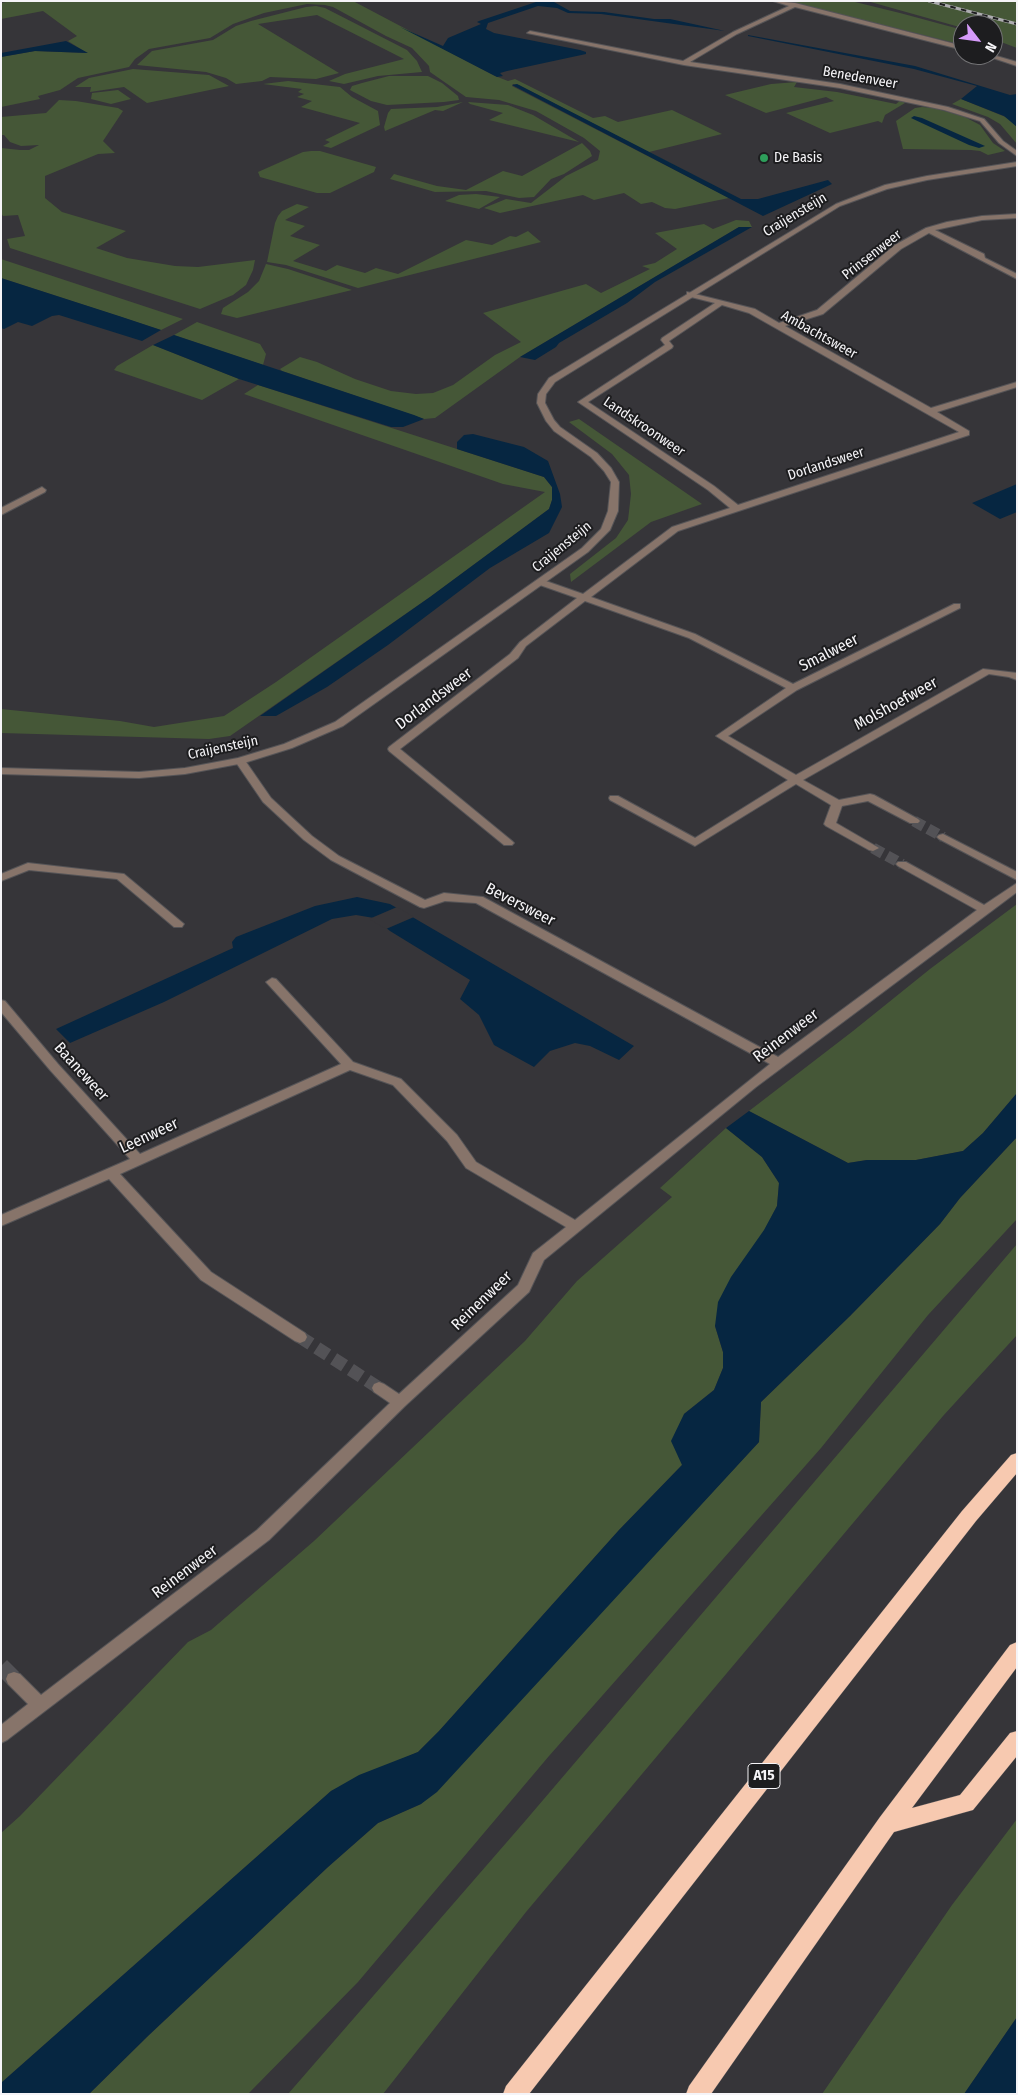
<!DOCTYPE html>
<html>
<head>
<meta charset="utf-8">
<style>
	body { margin:0 }
	#map { position:relative; width:1018px; height:2095px; overflow:hidden; background:#363539; font-family:"Fira Sans Condensed",sans-serif }
	canvas { display:block }
	.frame { position:absolute; inset:0; border:2px solid #f5f4f7; pointer-events:none }
	.north { position:absolute; left:953px; top:15px; width:50px; height:50px; box-sizing:border-box; background:#1d1d1f; border:1px solid #737375; border-radius:50%; rotate:120deg; font-size:14px; font-weight:700; line-height:20px; text-align:center; color:#f5f4f7 }
	.north::after { content:''; display:block; margin:auto; width:18px; height:22px; background:#d69bfa; clip-path:polygon(50% 0,100% 100%,50% 72%,0 100%) }
</style>
</head>
<body>
<div id="map">
<canvas width="1018" height="2095"></canvas>
<div class="frame"></div>
<div class="north">N</div>
</div>
<script>
const context = document.querySelector('canvas').getContext('2d');
context.lineJoin = 'round';
function paint(path, color) {
  context.fillStyle = color;
  context.fill(path, 'evenodd');
}
function shape(rows) {
  const path = new Path2D();
  for (const r of rows) {
    path.moveTo(r[0], r[1]);
    for (let i = 2; i < r.length; i += 2) path.lineTo(r[i], r[i + 1]);
  }
  return path;
}
function stroke(path, color, width, dash) {
  context.strokeStyle = color;
  context.lineWidth = width;
  context.lineCap = dash ? 'butt' : 'round';
  context.setLineDash(dash || []);
  context.stroke(path);
}
function label(font, color, halo, rows, align = 'center') {
  context.font = font + ' "Fira Sans Condensed",sans-serif';
  context.lineWidth = 4;
  context.setLineDash([]);
  context.textBaseline = 'middle';
  context.strokeStyle = halo;
  context.fillStyle = color;
  for (const [text, x, y, turn = 0] of rows) {
    context.save();
    context.translate(x, y);
    context.rotate((+turn || 0) * Math.PI / 180);
    context.textAlign = isNaN(turn) ? turn : align;
    if (halo) context.strokeText(text, 0, 0);
    context.fillText(text, 0, 0);
    context.restore();
  }
}
paint(shape([
	[12,1,353,1,495,76,508,81,515,79,593,118,605,116,618,122,672,110,722,134,649,152,722,190,715,187,519,85,513,84,512,86,729,198,675,209,665,208,652,202,641,204,624,193,594,200,583,195,500,213,484,208,506,199,531,203,566,176,598,160,600,151,584,138,536,111,499,100,466,97,430,72,429,66,412,48,386,36,333,7,325,5,307,4,264,13,233,24,210,38,149,49,135,59,129,67,78,78,60,90,38,96,40,99,1,107,1,57,35,51,87,53,68,41,77,36,43,11,1,19,1,3],
	[788,1,851,1,900,13,963,30,963,45],
	[867,1,1017,1,1017,48,993,39,993,25,963,25,963,28],
	[316,6,325,8,407,50,417,61,422,72,378,76,344,84,329,81,345,74,404,59,317,15,258,24,339,73,316,79,270,77,262,81,236,84,226,78,206,72,137,65,152,51,213,40,236,26,251,21,306,7],
	[133,69,209,75,229,86,147,103,124,87,90,92,91,87,75,87,89,78],
	[389,76,428,76,442,83,458,96,459,100,444,102,387,105,371,101,350,90,352,86,362,83],
	[288,81,340,87,352,97,378,111,380,125,331,148,323,146,330,142,325,140,360,123,301,107,312,101,297,97,304,94,298,92,302,89,263,84],
	[797,82,794,87,837,92,896,104,901,100,905,103,885,115,882,123,878,121,830,133,786,113,834,101,826,97,766,113,725,95,771,84],
	[118,90,131,99,111,104,91,99,92,93],
	[961,99,1008,118,1017,127,1017,144,1000,124,988,117,952,104],
	[59,100,76,101,118,108,123,111,103,141,115,153,98,154,45,176,45,198,62,212,126,231,96,248,127,258,175,266,198,267,255,260,253,270,246,285,233,295,200,309,10,248,7,239,25,236,18,215,3,216,1,213,1,148,20,150,29,150,39,145,21,146,10,142,4,135,1,135,1,117,46,113],
	[463,102,443,111,435,110,385,131,384,127,388,113,391,109,437,107],
	[468,102,508,105,533,115,579,142,489,120,503,113,470,104],
	[922,107,934,108,965,117,980,125,993,143,1005,151,988,155,980,151,971,150,903,149,896,121,915,108],
	[582,143,590,151,592,156,564,174,551,179,534,197,519,198,486,191,435,192,390,179,394,174,437,186,466,190,503,171,522,176],
	[311,151,320,151,376,167,374,172,330,193,317,193,260,177,258,172,303,152],
	[476,194,500,197,479,209,445,201,459,195],
	[297,204,309,207,285,220,305,226,290,236,320,245,293,261,326,271,337,265,365,273,376,268,398,274,466,240,492,245,510,236,516,237,528,231,541,242,358,288,286,265,267,262,275,223,278,216,282,211],
	[736,220,749,221,752,227,739,227,520,357,435,418,424,419,282,371,280,369,300,357,317,362,355,379,391,391,416,394,433,393,453,385,495,355,521,342,483,313,586,284,601,293,650,269,642,266,655,263,677,249,655,233,704,224,713,229],
	[1,259,7,261,183,319,161,330,1,278],
	[266,264,288,269,352,290,237,318,221,314,223,308,248,292,259,281],
	[197,322,260,344,266,354,263,365,174,335],
	[153,345,239,379,202,400,114,370,117,366],
	[258,385,544,477,552,487,552,500,549,509,430,597,230,736,209,739,1,733,1,709,120,721,154,727,224,716,276,682,545,492,503,484,244,394],
	[579,419,702,504,651,522,571,582,570,574,616,538,628,520,631,494,629,475,612,454,569,422],
	[1017,904,1017,1093,983,1133,963,1151,916,1160,867,1160,848,1163,749,1111,853,1031,930,969],
	[726,1128,762,1157,779,1183,777,1206,715,1326,723,1352,723,1368,714,1390,684,1414,682,1465,619,1530,439,1731,418,1752,331,1791,1,2083,1,1833,20,1816,188,1642,211,1630,314,1541,525,1341,577,1281,672,1197,660,1188],
	[1017,1137,1017,1219,928,1315,821,1448,549,1756,358,1982,248,2094,89,2094,149,2035,328,1867,378,1823,421,1804,759,1442,761,1402,850,1316,940,1224,960,1198],
	[1017,1244,1017,1335,943,1416,526,1912,383,2094,288,2094,526,1820],
	[1017,1819,1017,2017,964,2094,822,2094,952,1905]
]), '#455737');
paint(shape([
	[539,1,554,2,570,11,604,12,654,19,670,19,725,31,601,14,568,13,557,8,538,6,488,23,486,29,494,33,580,50,586,52,586,54,507,71,500,73,503,76,497,77,400,27,443,46,448,38,481,24,477,22,479,21],
	[748,35,915,66,1010,95,1017,94,1017,127,1004,116,961,99,977,86,914,69,748,36],
	[66,41,88,53,35,51,1,57,1,53],
	[517,84,741,199,758,199,828,180,832,184,763,216,512,85],
	[914,116,922,118,985,146,979,148,969,145,911,118],
	[739,227,752,227,655,282,627,303,559,343,556,347,535,360,520,357],
	[1,278,122,317,161,330,142,341,59,315,52,316,32,326,18,322,4,329,1,328],
	[174,335,414,415,424,419,403,427,391,427,239,379,153,345],
	[473,434,524,447,548,461,560,494,562,507,549,533,490,568,388,645,327,687,276,716,260,716,430,597,549,509,552,500,552,487,544,477,457,449,457,442,464,435],
	[1017,484,1017,512,1000,519,972,503],
	[357,897,390,904,634,1046,619,1060,590,1046,575,1043,550,1051,534,1067,494,1045,479,1015,460,999,470,980,390,931,374,918,356,915,332,919,164,1002,70,1043,56,1029,233,948,232,942,236,937,315,906],
	[1017,1093,1017,1137,960,1198,940,1224,850,1316,761,1402,759,1442,437,1792,421,1804,378,1823,328,1867,149,2035,89,2094,1,2094,1,2083,331,1791,359,1775,418,1752,439,1731,619,1530,682,1465,671,1441,684,1414,714,1390,723,1368,723,1352,715,1326,718,1302,731,1277,764,1230,777,1206,779,1183,762,1157,726,1128,749,1111,848,1163,867,1160,916,1160,963,1151,983,1133],
	[1017,2017,1017,2094,964,2094]
]), '#062641');
paint(shape([
	[397,907,414,917,386,929,369,919]
]), '#363539');
stroke(shape([
	[914,821,943,837],
	[873,848,902,864]
]), '#535256', 11, [11, 5]);
stroke(shape([
	[300,1337,379,1388]
]), '#535256', 13, [13, 7]);
stroke(shape([
	[1,1666,14,1679]
]), '#535256', 17, [17, 9]);
const pedestrian = shape([
	[42,487,46,490,45,492,1,515,1,508,42,487]
]);
const minor = shape([
	[773,1,795,3,963,46,963,50,795,7,737,34,690,62,840,84,948,107,984,119,1003,141,1017,151,1017,156,999,143,980,121,944,110,840,88,684,65,527,33,530,31,683,61,733,32,789,6,773,1],
	[984,55,993,55,1017,62,1017,66,984,55],
	[1017,214,1017,218,982,220,935,230,984,254,985,258,1017,274,1017,279,929,233,901,249,823,314,785,326,931,408,1017,382,1017,387,937,412,969,431,969,435,678,531,591,597,695,634,793,684,954,604,960,604,960,608,797,690,728,736,796,775,983,669,1017,673,1017,680,1009,677,989,674,803,780,839,800,870,794,874,795,918,819,920,821,918,823,910,823,868,801,842,806,836,823,879,848,873,851,869,850,826,826,824,824,831,805,796,784,695,846,610,800,609,798,610,796,618,796,695,838,788,780,716,736,786,688,689,638,585,601,526,646,518,658,400,749,512,841,514,843,512,845,504,845,389,751,388,749,389,747,510,654,520,642,577,598,537,584,537,580,543,580,583,594,672,527,730,508,708,490,578,402,665,345,661,340,662,338,715,303,687,296,687,292,755,309,779,323,817,310,895,245,926,228,947,222,982,216,1017,214],
	[722,305,749,313,959,432,738,505,714,486,588,402,672,348,673,346,669,341,722,305],
	[240,758,244,759,271,798,312,836,339,856,425,900,444,893,483,897,778,1057,977,910,898,866,896,864,898,862,906,862,984,905,1017,883,1017,892,756,1087,544,1260,529,1292,405,1406,269,1540,7,1740,1,1743,1,1725,28,1704,8,1684,6,1679,8,1674,14,1672,20,1674,41,1695,257,1530,390,1403,374,1392,372,1388,374,1384,379,1382,384,1384,399,1394,518,1285,533,1253,566,1227,466,1168,447,1141,393,1085,350,1070,120,1174,211,1272,305,1333,307,1337,305,1341,300,1343,295,1341,201,1280,109,1179,1,1226,1,1215,130,1159,50,1070,1,1012,1,1000,5,1001,58,1064,140,1154,341,1064,266,982,272,978,276,979,353,1062,401,1079,457,1135,476,1162,575,1220,770,1064,476,903,445,901,424,908,420,907,331,860,304,840,263,802,235,761,240,758],
	[943,834,1017,872,1017,880,939,839,937,837,939,835,943,834],
	[28,863,124,874,184,924,182,927,174,927,117,879,29,870,1,881,1,874,28,863]
]);
const tertiary = shape([
	[1017,162,1017,166,927,180,887,189,840,206,555,382,546,394,545,403,554,420,560,427,597,453,611,468,619,482,618,511,610,530,588,552,343,726,292,748,244,763,185,774,139,778,1,774,1,768,139,772,185,768,238,758,284,744,335,722,582,548,601,529,608,511,611,482,604,471,591,457,554,431,546,421,537,403,538,394,549,378,836,204,885,185,927,176,1017,162]
]);
const motorway = shape([
	[1017,1453,1017,1473,976,1521,529,2094,503,2094,506,2086,962,1511,1011,1455,1017,1453],
	[1017,1642,1017,1667,912,1808,960,1795,1010,1733,1017,1731,1017,1756,973,1810,894,1832,711,2094,686,2094,689,2086,880,1817,1010,1645,1017,1642]
]);
stroke(pedestrian, '#555457', 2);
stroke(minor, '#555457', 2);
stroke(tertiary, '#555457', 2);
stroke(motorway, '#555457', 1);
paint(pedestrian, '#87746a');
paint(minor, '#87746a');
paint(tertiary, '#87746a');
paint(motorway, '#f7c9b0');
const rail = shape([
	[929,1,1017,24]
]);
stroke(rail, '#adacb0', 3);
stroke(rail, '#1d1d1f', 2, [5.5]);
for (const [x, y, r, color] of [
	[764,158,5,"#2e9e5b"]
]) {
  const dot = new Path2D();
  dot.arc(x, y, r, 0, 2 * Math.PI);
  context.fillStyle = color;
  context.fill(dot);
  stroke(dot, '#1d1d1f', 2);
}
label('14px', '#f5f4f7', '#1d1d1f', [
	["Benedenveer",860,78,10],
	["Craijensteijn",795,215,-31],
	["Prinsenweer",872,255,-38],
	["Ambachtsweer",819,335,29],
	["Landskroonweer",644,427,34],
	["Dorlandsweer",826,464,-18],
	["Craijensteijn",562,547,-39],
	["Craijensteijn",223,748,-12]
]);
label('14px', '#f5f4f7', '#1d1d1f', [
	["De Basis",774,158]
], 'left');
for (const [x, y, w] of [
	[764,1776,32]
]) {
  const box = new Path2D();
  box.roundRect(x - w / 2, y - 12.5, w, 25, 4);
  context.fillStyle = '#1d1d1f';
  context.fill(box);
  stroke(box, '#f5f4f7', 1);
}
label('bold 15px', '#f5f4f7', null, [
	["A15",764,1776]
]);
label('16px', '#f5f4f7', '#1d1d1f', [
	["Smalweer",829,653,-27],
	["Dorlandsweer",434,699,-37],
	["Molshoefweer",896,704,-29],
	["Beversweer",520,905,27],
	["Reinenweer",786,1036,-37],
	["Baaneweer",81,1072,48],
	["Leenweer",149,1136,-25],
	["Reinenweer",482,1301,-44],
	["Reinenweer",185,1572,-37]
]);
</script>
</body>
</html>
